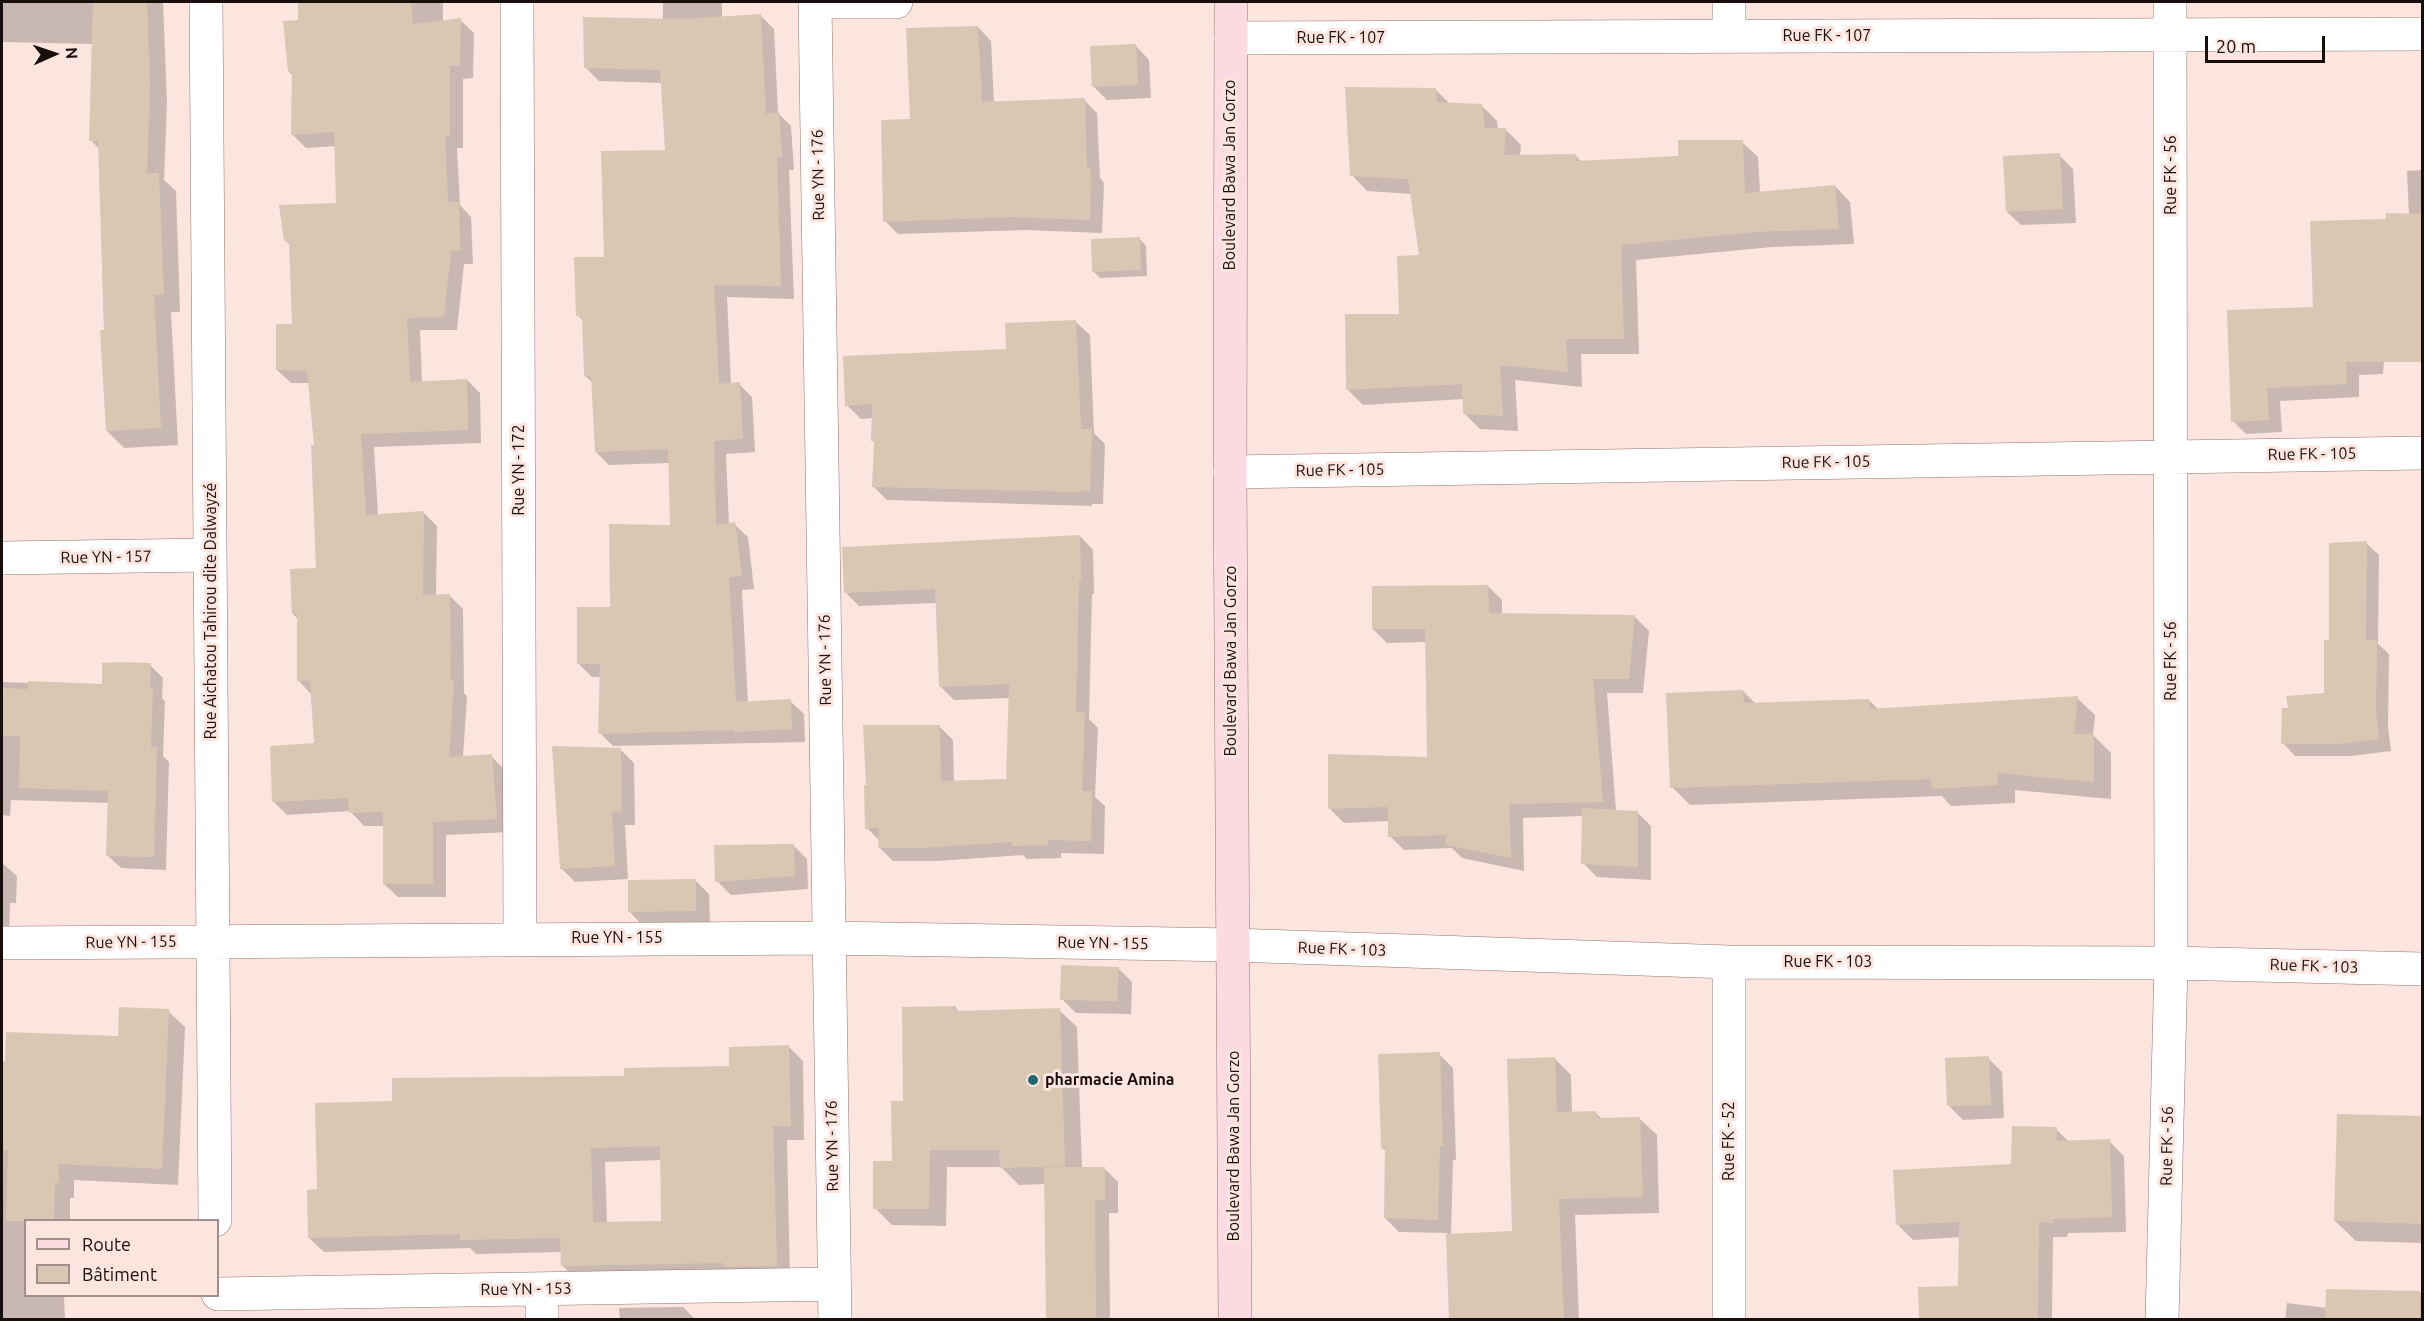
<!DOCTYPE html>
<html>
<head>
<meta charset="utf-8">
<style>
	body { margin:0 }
	#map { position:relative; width:2424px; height:1321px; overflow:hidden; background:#fce5de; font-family:Ubuntu,sans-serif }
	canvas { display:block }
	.frame { position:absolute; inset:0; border:3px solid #180f0c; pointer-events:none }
	.legend { position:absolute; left:24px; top:1219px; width:195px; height:78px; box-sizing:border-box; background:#fce5de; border:2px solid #a18f8a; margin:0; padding:8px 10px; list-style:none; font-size:18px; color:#180f0c }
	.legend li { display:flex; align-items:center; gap:12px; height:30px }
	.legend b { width:30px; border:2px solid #a18f8a }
	.north { position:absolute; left:24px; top:24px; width:60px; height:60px; -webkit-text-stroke:4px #fce5de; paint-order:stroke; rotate:87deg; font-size:16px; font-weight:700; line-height:24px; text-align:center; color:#180f0c }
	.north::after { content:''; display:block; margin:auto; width:21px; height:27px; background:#180f0c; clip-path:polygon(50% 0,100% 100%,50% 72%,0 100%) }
	.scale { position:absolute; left:2205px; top:36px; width:120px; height:27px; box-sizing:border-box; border:3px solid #180f0c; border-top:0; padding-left:8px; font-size:18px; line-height:21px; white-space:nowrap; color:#180f0c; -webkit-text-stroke:4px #fce5de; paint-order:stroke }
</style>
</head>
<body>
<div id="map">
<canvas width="2424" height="1321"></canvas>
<div class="frame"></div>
<ul class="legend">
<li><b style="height:8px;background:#fcdae2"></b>Route</li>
<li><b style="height:16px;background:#dac7b3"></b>Bâtiment</li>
</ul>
<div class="north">N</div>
<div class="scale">20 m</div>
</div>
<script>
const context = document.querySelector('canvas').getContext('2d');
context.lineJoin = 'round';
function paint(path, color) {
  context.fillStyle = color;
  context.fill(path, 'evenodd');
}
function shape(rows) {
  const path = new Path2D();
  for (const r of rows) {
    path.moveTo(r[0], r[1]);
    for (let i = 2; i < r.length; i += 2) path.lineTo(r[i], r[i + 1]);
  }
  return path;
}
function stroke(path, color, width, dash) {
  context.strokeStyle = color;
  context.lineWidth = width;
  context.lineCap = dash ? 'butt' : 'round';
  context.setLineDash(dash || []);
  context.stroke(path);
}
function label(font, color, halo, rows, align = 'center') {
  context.font = font + ' Ubuntu,sans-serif';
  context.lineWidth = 6;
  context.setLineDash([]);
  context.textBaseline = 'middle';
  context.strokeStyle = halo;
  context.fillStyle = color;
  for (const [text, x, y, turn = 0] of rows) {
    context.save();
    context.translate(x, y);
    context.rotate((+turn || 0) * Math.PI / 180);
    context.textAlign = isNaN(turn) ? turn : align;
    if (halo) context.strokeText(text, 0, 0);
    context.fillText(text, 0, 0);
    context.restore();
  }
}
paint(shape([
	[2,2,163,2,167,102,164,180,176,191,180,312,171,312,178,445,124,448,107,431,99,149,91,140,93,44,2,42],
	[300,2,443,2,443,22,460,20,474,33,473,78,463,79,463,148,457,148,460,205,471,217,473,264,464,264,457,330,420,330,422,383,467,380,480,393,481,443,374,447,378,516,423,512,437,526,436,596,449,595,463,609,464,693,467,696,463,757,491,756,504,769,510,832,446,835,446,897,398,897,384,884,384,826,364,826,350,811,287,815,273,801,315,745,311,694,298,680,298,619,293,614,317,569,316,447,310,383,291,383,277,370,294,326,291,246,286,241,337,204,336,146,306,148,293,135,294,76,289,72,299,21],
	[663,2,722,2,722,18,761,16,774,29,778,113,791,126,794,170,789,170,794,299,727,297,731,384,739,384,752,397,755,452,726,454,729,525,734,524,748,537,754,589,742,590,748,703,790,701,804,714,805,742,613,746,600,733,601,677,592,677,579,664,611,609,672,527,669,463,609,465,596,452,593,383,585,376,583,321,578,315,606,258,667,151,662,83,599,81,586,68,663,20],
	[978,27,991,41,994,103,1084,100,1097,113,1100,178,1104,183,1102,233,1026,230,898,234,885,221,911,121],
	[1136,46,1149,60,1151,98,1107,100,1093,86],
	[1436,90,1450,104,1481,105,1497,121,1498,130,1505,129,1521,145,1520,156,1575,155,1582,162,1679,157,1742,142,1758,157,1760,193,1835,186,1850,202,1854,244,1772,247,1636,260,1639,354,1581,354,1582,387,1515,380,1518,431,1480,429,1464,413,1464,399,1363,405,1348,390,1401,316,1421,256,1411,194,1367,191,1352,175],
	[2059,155,2073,169,2076,223,2021,225,2007,212],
	[2422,170,2422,356,2384,360,2383,374,2359,375,2359,397,2280,401,2282,432,2246,434,2233,421,2315,308,2388,220,2409,215,2407,171],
	[1140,239,1146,246,1147,276,1100,278,1093,271],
	[1076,322,1090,335,1094,433,1105,444,1103,504,1092,504,1092,506,887,500,873,486,875,443,873,441,873,418,861,419,847,405,1007,351],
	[1080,536,1093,550,1094,594,1092,594,1089,719,1098,728,1095,797,1105,806,1104,854,1061,853,1061,858,1027,859,1023,855,937,861,893,861,879,847,880,841,867,828,940,727,953,740,954,782,1007,781,1010,698,954,700,940,686,937,603,859,606,846,593],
	[2366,543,2379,555,2378,644,2389,654,2388,727,2391,751,2351,756,2295,756,2283,743,2289,710,2325,695,2331,642],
	[1488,586,1502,600,1502,615,1635,617,1649,631,1643,693,1607,693,1616,811,1637,812,1651,826,1651,880,1597,877,1583,863,1584,816,1523,818,1524,871,1462,858,1452,848,1404,850,1390,836,1389,821,1344,823,1330,809,1428,758,1427,642,1387,643,1373,629],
	[150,665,163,678,162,698,165,701,163,756,169,762,166,870,121,868,107,855,109,803,11,800,10,816,2,815,2,682,104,686],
	[1743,691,1756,704,1869,700,1879,710,2077,698,2095,715,2093,735,2111,753,2111,799,2015,790,2015,803,1951,806,1942,796,1690,805,1672,787],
	[620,749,634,763,635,825,625,825,628,879,575,882,561,868],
	[793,845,807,859,808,889,731,895,717,881],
	[2,863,17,876,16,903,10,903,9,939,2,940],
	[695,880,709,894,710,925,643,926,630,912],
	[1118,968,1132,982,1131,1014,1076,1013,1062,999],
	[955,1007,960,1013,1059,1010,1077,1027,1082,1168,1104,1168,1118,1182,1118,1213,1109,1213,1110,1320,1047,1320,1046,1184,1019,1185,1001,1167,947,1167,946,1226,892,1225,875,1208,894,1162,904,1103],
	[168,1011,185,1027,178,1185,74,1180,74,1198,70,1198,70,1220,26,1220,26,1296,64,1296,65,1320,2,1320,2,1063,119,1037],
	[788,1046,803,1061,804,1140,787,1140,790,1280,577,1280,562,1265,562,1252,476,1254,470,1248,324,1252,309,1238,319,1191,394,1103,731,1068],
	[662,1160,663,1222,607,1223,605,1162],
	[1439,1054,1453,1068,1456,1160,1453,1160,1451,1235,1514,1233,1554,1058,1571,1075,1572,1113,1596,1113,1603,1120,1640,1119,1657,1135,1659,1213,1575,1215,1579,1320,1450,1320,1448,1233,1399,1232,1385,1218,1387,1152,1382,1148],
	[1988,1058,2002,1072,2004,1118,1963,1120,1949,1106],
	[2339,1115,2422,1118,2422,1243,2356,1241,2335,1221],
	[2056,1129,2069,1142,2109,1141,2124,1156,2126,1232,2068,1233,2067,1237,2053,1237,2052,1320,1921,1320,1960,1288,1960,1237,1913,1240,1898,1225,2012,1165],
	[2327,1291,2422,1293,2422,1320,2285,1320,2287,1303,2327,1308],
	[683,1307,696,1320,620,1320,619,1308]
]), '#0003');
paint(shape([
	[93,2,147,2,150,84,147,173,159,173,164,295,154,295,161,428,106,431,100,330,104,330,98,141,89,141],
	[298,2,411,2,413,24,461,18,460,65,450,66,450,135,445,136,448,202,459,202,460,251,451,251,444,317,407,318,410,382,467,379,468,430,361,434,366,515,424,511,423,595,450,594,451,681,454,681,449,757,492,754,497,819,433,822,433,884,383,884,383,812,349,813,348,798,272,802,270,746,314,743,310,680,297,681,297,614,292,614,290,569,316,568,311,445,314,445,307,371,276,370,276,324,292,324,289,241,284,241,279,205,336,203,334,132,291,135,292,72,288,72,283,21,298,20],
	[761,14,766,114,779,112,782,157,777,157,781,286,714,285,719,384,740,382,743,439,714,441,716,525,735,522,742,576,729,577,736,702,791,699,792,729,734,732,734,730,598,734,600,664,577,664,577,607,610,607,609,524,670,525,668,449,595,452,591,376,584,376,582,316,576,316,574,257,604,257,601,151,665,150,660,70,584,68,583,17,683,19],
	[978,26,982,102,1085,98,1087,168,1091,168,1090,220,1011,217,883,222,881,120,910,119,906,28],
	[1136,44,1138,85,1092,87,1090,46],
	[1345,87,1436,88,1437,102,1482,104,1485,128,1506,128,1504,155,1575,154,1576,161,1678,156,1678,140,1743,140,1745,193,1835,185,1839,229,1755,232,1621,245,1624,339,1566,339,1568,372,1500,365,1503,416,1463,414,1462,384,1346,390,1345,314,1399,314,1397,256,1419,255,1408,179,1350,176],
	[2060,153,2063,209,2006,212,2003,156],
	[2386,213,2422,214,2422,362,2346,362,2347,384,2267,388,2269,420,2231,422,2227,310,2313,307,2310,221,2386,219],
	[1140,237,1141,270,1092,272,1091,239],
	[1076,320,1081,429,1092,429,1090,491,1079,490,1079,492,872,487,874,441,871,441,872,404,845,406,843,356,1006,349,1005,323],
	[1080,535,1081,581,1079,581,1076,712,1085,712,1082,791,1092,791,1091,841,1048,840,1048,845,1012,846,1011,842,922,848,878,848,879,828,865,829,864,785,866,785,863,725,940,725,941,781,1006,779,1009,684,939,687,935,589,844,593,842,547],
	[2367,541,2366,640,2377,640,2376,713,2379,739,2338,744,2281,744,2282,708,2288,708,2286,696,2324,693,2324,640,2329,640,2329,543],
	[1488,585,1489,613,1635,615,1629,679,1593,679,1603,802,1509,804,1511,858,1446,845,1446,835,1388,837,1388,807,1328,809,1328,754,1427,757,1425,629,1372,629,1372,586],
	[118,662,151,663,150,687,153,687,151,747,157,747,154,857,106,856,108,791,19,788,20,736,2,736,2,688,28,689,28,681,102,684,102,663],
	[1743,690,1744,703,1869,699,1870,709,2078,696,2074,734,2094,734,2094,782,1997,773,1998,785,1932,789,1931,779,1670,788,1666,693],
	[552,746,621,748,621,811,612,812,615,866,560,869],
	[1582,808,1638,811,1638,867,1581,864],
	[794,844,795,876,715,882,714,845],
	[696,879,696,911,628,912,628,880],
	[1061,965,1119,967,1117,1001,1060,1000],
	[956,1006,956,1011,1060,1008,1065,1166,1000,1168,999,1150,930,1150,929,1209,873,1209,873,1161,892,1161,891,1101,903,1101,902,1007],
	[119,1007,169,1009,162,1169,59,1164,59,1183,55,1183,54,1221,6,1221,8,1150,2,1150,2,1061,5,1061,6,1032,118,1036],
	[789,1045,791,1126,773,1126,777,1266,724,1267,723,1263,561,1266,560,1238,460,1240,460,1234,308,1238,307,1190,317,1189,315,1103,392,1101,392,1078,624,1076,624,1068,729,1066,729,1047],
	[660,1146,661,1221,593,1222,591,1148],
	[1440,1052,1443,1146,1440,1146,1438,1220,1384,1218,1385,1148,1381,1148,1378,1054],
	[1989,1056,1991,1105,1947,1106,1945,1058],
	[1555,1057,1557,1112,1596,1111,1597,1118,1640,1117,1643,1197,1559,1199,1564,1320,1449,1320,1446,1234,1512,1231,1507,1059],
	[2337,1114,2422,1116,2422,1224,2334,1221],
	[2012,1126,2057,1127,2056,1141,2110,1139,2112,1217,2053,1219,2053,1223,2039,1222,2038,1320,1919,1320,1918,1287,1958,1286,1959,1222,1896,1225,1893,1170,2011,1164],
	[1044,1167,1105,1167,1105,1200,1095,1200,1096,1320,1046,1320],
	[2326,1289,2420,1291,2420,1320,2325,1320]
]), '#dac7b3');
const minor = shape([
	[206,2,215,1220],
	[517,2,520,938],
	[815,2,835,1320],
	[815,2,896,2],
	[1729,2,1729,36],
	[1231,38,2422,34],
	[1230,472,2422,453],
	[2,558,210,555],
	[2,943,829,938,1233,945,1729,962,2171,963,2422,969],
	[1729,962,1729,1320],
	[542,1289,542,1320],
	[218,1294,834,1284],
	[2162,1320,2171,963,2170,2]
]);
const secondary = shape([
	[1231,2,1230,472,1235,1320]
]);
stroke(minor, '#8f756e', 34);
stroke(secondary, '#8f756e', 34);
stroke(minor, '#fff', 33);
stroke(secondary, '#fcdae2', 33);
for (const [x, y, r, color] of [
	[1033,1080,6,"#1e6a6a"]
]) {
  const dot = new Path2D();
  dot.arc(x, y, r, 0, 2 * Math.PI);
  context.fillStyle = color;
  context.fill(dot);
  stroke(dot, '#fce5de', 2);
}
label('16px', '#180f0c', '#fce5de', [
	["Rue FK - 107",1827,36],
	["Rue FK - 107",1341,38],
	["Rue YN - 176",818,175,-91],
	["Boulevard Bawa Jan Gorzo",1230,175,-90],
	["Rue FK - 56",2171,175,-90],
	["Rue FK - 105",2312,454,-1],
	["Rue FK - 105",1826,462,-1],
	["Rue YN - 172",519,470,-90],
	["Rue FK - 105",1340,470,-1],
	["Rue YN - 157",106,557,-1],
	["Rue Aichatou Tahirou dite Dalwayzé",211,611,-90],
	["Rue YN - 176",825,660,-91],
	["Boulevard Bawa Jan Gorzo",1231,661,-90],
	["Rue FK - 56",2171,661,-90],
	["Rue YN - 155",617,938],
	["Rue YN - 155",131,942,-1],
	["Rue YN - 155",1103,943,1],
	["Rue FK - 103",1342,949,2],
	["Rue FK - 103",1828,962],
	["Rue FK - 103",2314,966,2],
	["Rue FK - 52",1729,1141,-90],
	["Rue YN - 176",832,1146,-91],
	["Boulevard Bawa Jan Gorzo",1234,1146,-90],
	["Rue FK - 56",2167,1146,-89],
	["Rue YN - 153",526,1289,-1]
]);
label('bold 16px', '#180f0c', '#fce5de', [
	["pharmacie Amina",1045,1080]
], 'left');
</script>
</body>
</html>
